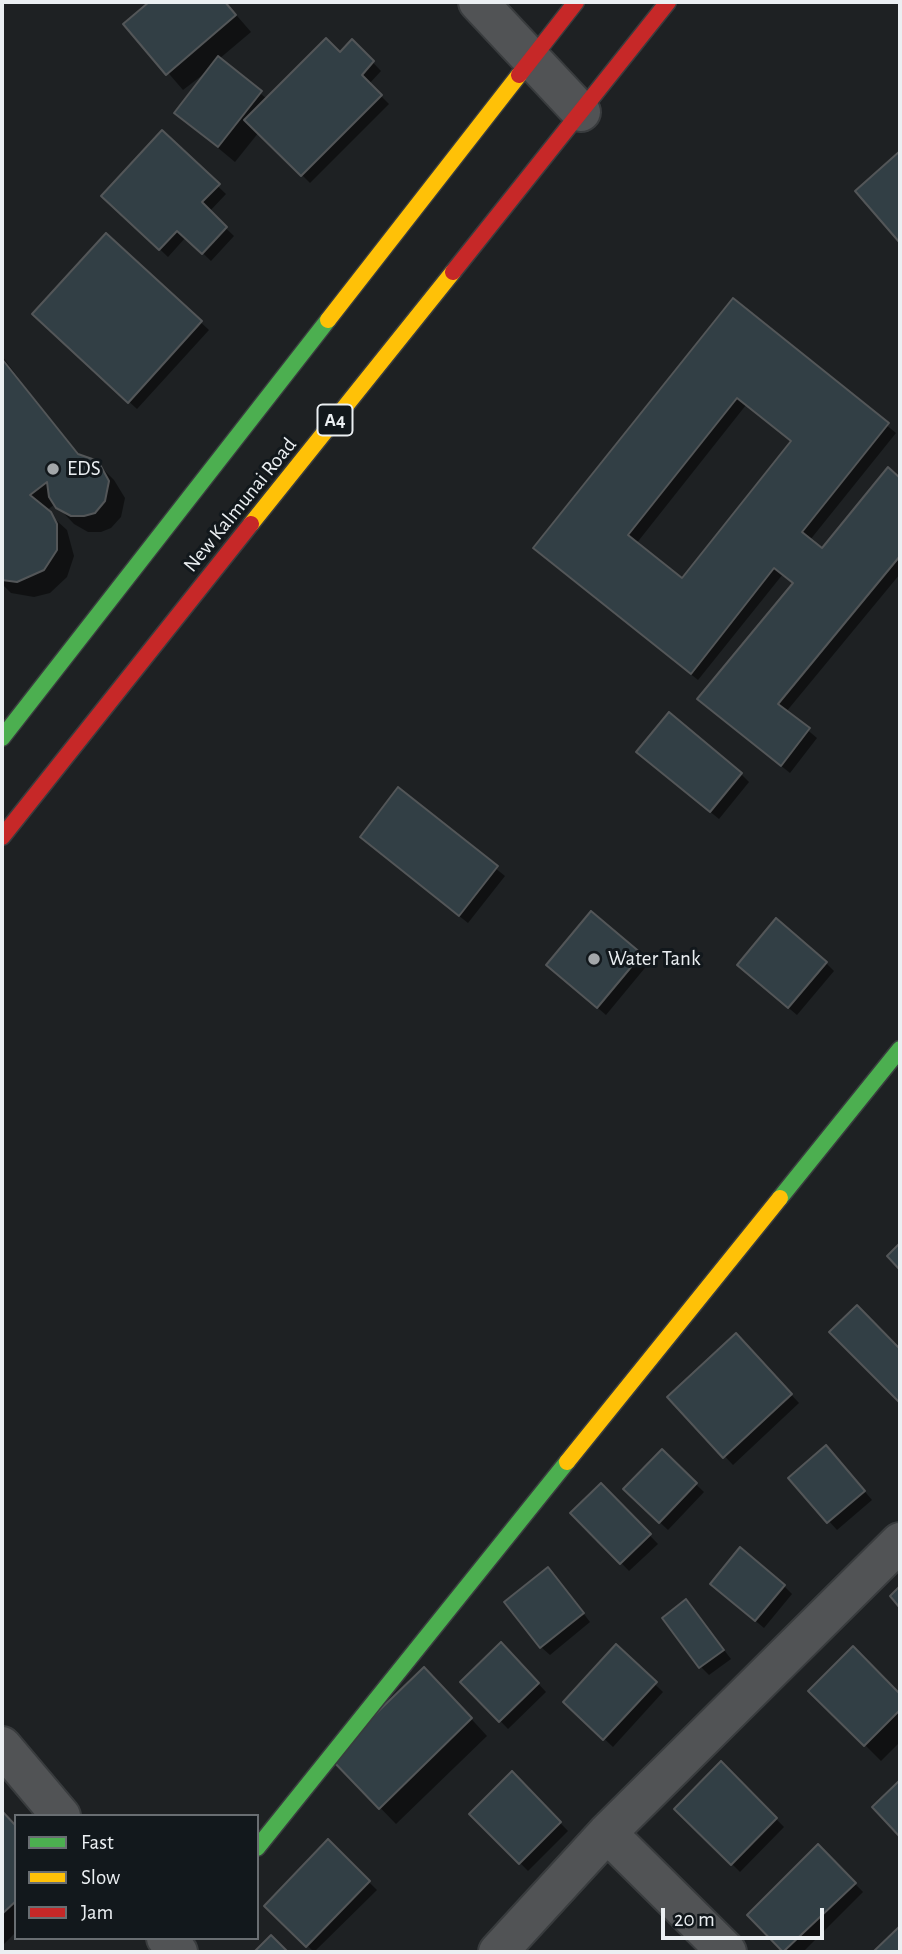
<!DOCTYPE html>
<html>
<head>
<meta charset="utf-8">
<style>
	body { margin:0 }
	#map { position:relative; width:902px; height:1954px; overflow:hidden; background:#1e2123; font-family:"Alegreya Sans",sans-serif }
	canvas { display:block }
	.frame { position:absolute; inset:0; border:4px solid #ebeff2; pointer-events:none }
	.legend { position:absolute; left:14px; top:1814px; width:245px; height:126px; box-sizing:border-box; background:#12181c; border:2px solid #696e72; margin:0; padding:9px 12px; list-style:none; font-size:21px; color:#ebeff2 }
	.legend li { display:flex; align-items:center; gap:14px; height:35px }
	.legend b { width:35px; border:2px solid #696e72 }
	.scale { position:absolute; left:661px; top:1908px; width:163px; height:32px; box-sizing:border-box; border:4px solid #ebeff2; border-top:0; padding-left:9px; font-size:21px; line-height:24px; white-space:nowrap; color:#ebeff2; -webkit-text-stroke:5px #12181c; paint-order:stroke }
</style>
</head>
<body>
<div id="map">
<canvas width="902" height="1954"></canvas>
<div class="frame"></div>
<ul class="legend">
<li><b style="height:9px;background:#4caf50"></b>Fast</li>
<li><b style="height:9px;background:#ffc107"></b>Slow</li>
<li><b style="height:9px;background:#c62828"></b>Jam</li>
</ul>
<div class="scale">20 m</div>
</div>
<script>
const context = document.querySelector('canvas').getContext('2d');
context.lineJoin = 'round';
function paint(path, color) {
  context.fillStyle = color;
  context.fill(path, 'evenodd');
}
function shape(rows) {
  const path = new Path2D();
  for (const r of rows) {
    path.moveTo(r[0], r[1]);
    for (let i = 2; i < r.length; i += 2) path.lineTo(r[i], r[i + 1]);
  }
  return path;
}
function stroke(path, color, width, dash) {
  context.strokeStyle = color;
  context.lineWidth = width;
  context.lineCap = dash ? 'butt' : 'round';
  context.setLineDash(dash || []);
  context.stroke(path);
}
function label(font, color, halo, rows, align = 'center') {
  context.font = font + ' "Alegreya Sans",sans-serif';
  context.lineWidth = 6;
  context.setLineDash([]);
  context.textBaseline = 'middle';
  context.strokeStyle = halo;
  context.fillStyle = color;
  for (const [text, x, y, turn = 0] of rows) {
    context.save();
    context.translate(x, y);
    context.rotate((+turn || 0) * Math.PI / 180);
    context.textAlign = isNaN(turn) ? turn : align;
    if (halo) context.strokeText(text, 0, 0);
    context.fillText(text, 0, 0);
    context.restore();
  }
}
paint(shape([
	[152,2,225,2,251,32,219,59,267,99,340,55,360,49,381,71,369,84,389,104,310,183,259,132,235,162,176,113,209,70,183,90,126,24],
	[162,133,226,194,209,212,234,236,211,261,186,237,168,257,104,196],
	[106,235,209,330,137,409,42,322],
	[733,300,896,433,810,540,822,550,888,470,900,480,900,574,786,712,817,738,790,773,708,707,794,583,783,574,698,680,544,556],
	[746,405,793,442,682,581,636,544],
	[2,356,59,432,80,456,97,463,114,480,125,498,121,517,111,528,101,532,88,532,74,524,55,504,46,511,67,530,74,556,67,577,50,593,34,597,11,593,2,584],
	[647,760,741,774,749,782,719,819],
	[398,790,505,876,468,923,370,845],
	[641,955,649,963,606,1015,557,973],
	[826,963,834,971,797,1015,747,973],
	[744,1344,799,1403,733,1465,669,1397],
	[662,1452,704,1492,668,1530,625,1489],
	[834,1455,872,1500,837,1530,790,1478],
	[601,1485,658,1544,629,1571,573,1513],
	[556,1578,590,1622,550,1655,541,1647],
	[784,1586,792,1594,764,1628,721,1592],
	[686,1601,731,1659,709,1675,701,1667],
	[616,1647,663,1692,613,1747,565,1702],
	[853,1649,900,1696,900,1742,881,1761,811,1691],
	[509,1652,546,1692,508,1729,463,1682],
	[440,1685,487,1736,396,1824,332,1758],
	[721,1763,784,1827,740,1872,677,1809],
	[512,1773,568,1831,528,1871,472,1814],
	[2,1813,16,1828,16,1932,2,1946],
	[328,1842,377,1890,314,1952,266,1906],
	[818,1846,863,1892,803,1952,786,1952,749,1915]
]), '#0007');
const building = shape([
	[149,2,225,2,236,15,166,75,123,24,149,2],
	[326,38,340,52,352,39,374,61,362,75,382,95,301,176,244,120,326,38],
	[218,56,262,91,218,147,174,113,218,56],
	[162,130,220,184,202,202,227,227,202,254,177,231,159,250,101,196,162,130],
	[900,151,900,243,855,191,900,151],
	[106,233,202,321,128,403,32,314,106,233],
	[733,298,889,423,802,532,822,548,888,467,900,478,900,556,778,704,810,728,781,766,697,699,793,583,774,568,691,674,533,548,733,298],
	[737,398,791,441,682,578,628,535,737,398],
	[2,359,78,454,98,461,109,481,105,501,95,513,84,516,71,516,56,508,49,497,47,482,30,495,51,512,57,524,57,550,44,570,17,582,2,580,2,359],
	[669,712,742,773,710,812,636,752,669,712],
	[398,787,498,866,459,916,360,837,398,787],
	[591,911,642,954,597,1008,546,965,591,911],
	[776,918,827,962,788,1008,737,965,776,918],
	[900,1243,900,1270,887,1256,900,1243],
	[857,1305,900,1349,900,1403,829,1332,857,1305],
	[736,1333,792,1394,723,1458,667,1397,736,1333],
	[826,1445,865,1491,827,1523,788,1478,826,1445],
	[662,1449,697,1483,659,1523,623,1489,662,1449],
	[601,1483,651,1534,620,1564,570,1513,601,1483],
	[740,1547,785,1585,755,1621,710,1584,740,1547],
	[548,1567,584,1613,540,1648,504,1602,548,1567],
	[900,1586,900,1608,890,1596,900,1586],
	[686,1599,724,1650,699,1668,662,1618,686,1599],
	[501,1642,539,1683,499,1722,460,1682,501,1642],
	[616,1644,657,1682,603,1740,563,1702,616,1644],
	[853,1646,900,1694,900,1710,864,1746,808,1691,853,1646],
	[424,1667,472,1718,379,1809,330,1758,424,1667],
	[721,1761,777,1818,731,1865,674,1809,721,1761],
	[512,1771,561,1822,519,1864,469,1814,512,1771],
	[900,1780,900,1837,872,1807,900,1780],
	[2,1811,16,1826,16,1901,2,1914,2,1811],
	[328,1839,370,1881,306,1947,264,1906,328,1839],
	[818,1844,856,1883,783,1952,747,1915,818,1844],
	[900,1926,900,1952,873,1952,900,1926],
	[271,1935,288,1952,254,1952,271,1935]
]);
paint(building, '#323f45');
stroke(building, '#535658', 2);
const street = shape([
	[478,2,581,112],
	[2,1746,61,1816],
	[607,1833,727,1952],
	[166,1938,178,1952],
	[498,1952,607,1833,900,1542]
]);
const fast = shape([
	[2,738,328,320],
	[780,1198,900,1049],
	[257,1848,567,1462]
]);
const slow = shape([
	[328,320,519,75],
	[251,524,453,272],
	[567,1462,780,1198]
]);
const jam = shape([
	[519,75,576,2],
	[453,272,668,2],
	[2,837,251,524]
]);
stroke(street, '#393c3e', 42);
stroke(fast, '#393c3e', 19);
stroke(slow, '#393c3e', 19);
stroke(jam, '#393c3e', 19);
stroke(street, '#515355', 38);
stroke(fast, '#4caf50', 16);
stroke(slow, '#ffc107', 16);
stroke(jam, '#c62828', 16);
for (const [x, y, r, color] of [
	[53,469,7,"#a3a7aa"],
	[594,959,7,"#a3a7aa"]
]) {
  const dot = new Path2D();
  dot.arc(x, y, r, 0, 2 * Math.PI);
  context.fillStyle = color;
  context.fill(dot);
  stroke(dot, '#12181c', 2.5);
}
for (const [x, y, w] of [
	[335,420,35]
]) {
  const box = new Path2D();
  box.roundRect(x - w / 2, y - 15.5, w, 31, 5);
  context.fillStyle = '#12181c';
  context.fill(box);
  stroke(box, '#ebeff2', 2);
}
label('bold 19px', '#ebeff2', null, [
	["A4",335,420]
]);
label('21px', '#ebeff2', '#12181c', [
	["EDS",67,469],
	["Water Tank",608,959]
], 'left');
label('21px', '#ebeff2', '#12181c', [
	["New Kalmunai Road",240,505,-51]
]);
</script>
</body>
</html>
